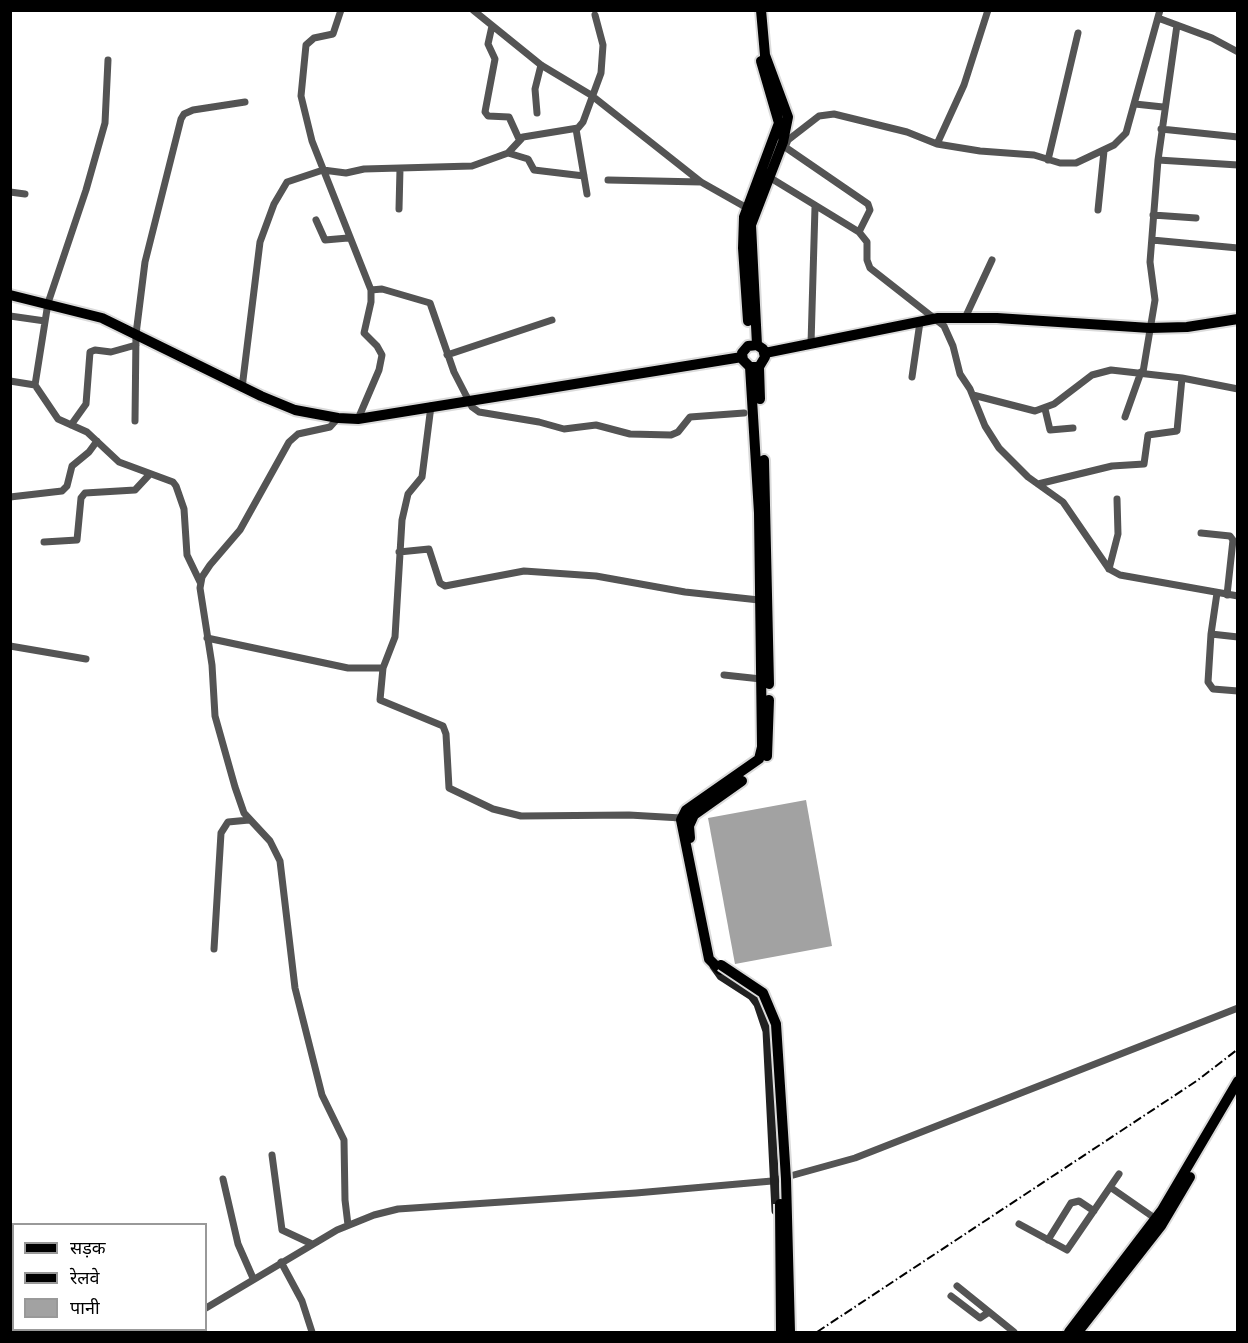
<!DOCTYPE html>
<html>
<head>
<meta charset="utf-8">
<style>
	body { margin:0 }
	#map { position:relative; width:1248px; height:1343px; overflow:hidden; background:#fff; font-family:"Space Grotesk","Noto Sans Devanagari",sans-serif }
	canvas { display:block }
	.frame { position:absolute; inset:0; border:12px solid #000; pointer-events:none }
	.legend { position:absolute; left:12px; top:1223px; width:195px; height:108px; box-sizing:border-box; background:#fff; border:2px solid #999; margin:0; padding:8px 10px; list-style:none; font-size:18px; color:#000 }
	.legend li { display:flex; align-items:center; gap:12px; height:30px }
	.legend b { width:30px; border:2px solid #999 }
</style>
</head>
<body>
<div id="map">
<canvas width="1248" height="1343"></canvas>
<div class="frame"></div>
<ul class="legend">
<li><b style="height:8px;background:#000"></b>सड़क</li>
<li><b style="height:8px;background:#000"></b>रेलवे</li>
<li><b style="height:16px;background:#a2a2a2"></b>पानी</li>
</ul>
</div>
<script>
const context = document.querySelector('canvas').getContext('2d');
context.lineJoin = 'round';
function paint(path, color) {
  context.fillStyle = color;
  context.fill(path, 'evenodd');
}
function shape(rows) {
  const path = new Path2D();
  for (const r of rows) {
    path.moveTo(r[0], r[1]);
    for (let i = 2; i < r.length; i += 2) path.lineTo(r[i], r[i + 1]);
  }
  return path;
}
function stroke(path, color, width, dash) {
  context.strokeStyle = color;
  context.lineWidth = width;
  context.lineCap = dash ? 'butt' : 'round';
  context.setLineDash(dash || []);
  context.stroke(path);
}
paint(shape([
	[806,800,832,946,735,964,708,818]
]), '#a2a2a2');
const primary = shape([
	[10,295,102,318,261,396,295,410,338,418,358,419,742,357],
	[748,321,743,248,744,217,779,123,761,61],
	[757,345,748,346,742,353,743,360,750,367,759,367,765,357,763,349,757,345,751,225,783,142,788,117,765,55,761,10],
	[765,353,938,318,997,318,1150,328,1187,327,1238,319],
	[759,367,760,399],
	[764,460,769,684],
	[767,756,769,700],
	[690,838,689,826,694,815,742,781],
	[720,970,709,959,681,820,686,810,759,759,762,747,759,513,750,367],
	[1069,1332,1162,1210,1238,1081],
	[1078,1332,1161,1226,1190,1177]
]);
stroke(primary, '#dbdbdb', 14);
stroke(shape([
	[341,10,333,34,314,38,306,45,301,96,312,141,371,290,371,302,364,333,377,346,382,355,379,370,358,419],
	[473,10,541,65,591,95,701,182,747,208],
	[1158,18,1212,38,1238,52],
	[492,26,488,44,495,59,485,112,488,116,509,117,519,139],
	[108,60,105,123,86,190,48,303,35,385,58,419,87,432,119,462,173,482,176,486,184,509,187,555,200,582],
	[1135,104,1163,107],
	[537,113,535,89,541,65],
	[576,129,587,194],
	[1161,129,1238,137],
	[937,144,964,85,988,10],
	[508,153,528,159,534,170,584,176],
	[1048,160,1078,33],
	[1158,160,1238,165],
	[769,177,859,232,867,242,867,260,870,268,944,326,953,346,960,374,970,389,985,426,999,448,1028,477,1063,502,1109,569,1120,575,1238,596],
	[608,180,701,182],
	[10,192,25,194],
	[399,209,400,169],
	[1098,210,1104,151],
	[1153,215,1196,218],
	[316,220,325,240,348,238],
	[859,232,870,210,868,204,785,147,788,140,819,116,834,114,907,132,937,144,980,151,1034,155,1060,163,1076,163,1114,145,1126,133,1160,10],
	[1152,240,1238,248],
	[371,290,382,289,430,303,454,372,472,407,479,412,539,422,564,429,596,425,630,434,671,435,678,432,690,417,744,413],
	[10,316,45,321],
	[965,318,992,260],
	[811,344,815,207],
	[447,355,552,320],
	[1143,372,1155,300,1150,262,1158,160,1177,25],
	[912,377,920,322],
	[10,381,35,385],
	[242,388,260,242,274,204,287,182,323,170,346,173,364,169,472,166,508,153,523,137,578,128,583,122,601,73,603,45,595,15],
	[973,395,1035,411,1054,404,1092,375,1111,370,1182,378,1238,389],
	[431,406,422,477,408,494,402,520,395,637,383,668,380,700,443,726,446,734,449,788,493,809,521,816,629,815,681,818],
	[1045,409,1050,430,1073,428],
	[1125,417,1141,372],
	[338,418,330,427,298,434,289,442,240,530,210,565,202,577,200,588,212,665,215,716,235,787,244,813,270,841,280,861,295,988,322,1095,344,1140,345,1200,348,1225],
	[135,421,136,334,145,262,181,119,184,114,193,110,245,102],
	[71,425,86,404,90,352,95,350,111,352,136,345],
	[1038,484,1112,466,1144,464,1148,435,1177,431,1182,378],
	[10,497,62,491,67,486,72,466,89,452,97,441],
	[1201,533,1230,536,1233,540,1227,595],
	[44,542,77,540,81,498,85,493,135,490,149,475],
	[399,552,429,549,440,583,445,586,524,571,596,576,685,592,759,600],
	[1109,569,1118,534,1117,499],
	[1217,593,1211,634,1208,682,1213,689,1238,691],
	[1211,634,1238,637],
	[207,638,348,668,383,668],
	[10,646,86,659],
	[724,675,761,679],
	[214,949,221,833,228,822,249,820],
	[272,1155,282,1230,312,1244],
	[223,1179,238,1244,253,1278],
	[1110,1187,1156,1219],
	[1019,1224,1067,1250,1119,1174],
	[1048,1240,1071,1203,1079,1201,1094,1211],
	[281,1262,302,1301,312,1332],
	[957,1286,1014,1332],
	[951,1296,980,1318,989,1312],
	[206,1308,337,1230,374,1215,398,1209,636,1193,772,1181,855,1158,1238,1008],
	[164,1332,169,1330]
]), '#545454', 7);
stroke(shape([
	[714,966,721,976,752,996,758,1004,767,1031,776,1211]
]), '#212121', 9);
stroke(primary, '#000', 10);
stroke(shape([
	[817,1332,1198,1080,1238,1049]
]), '#000', 2, [9, 3, 1.5, 3]);
const primaryBridge = shape([
	[721,965,763,993,776,1024,786,1179,790,1332],
	[780,1204,781,1332]
]);
stroke(primaryBridge, '#dbdbdb', 14, []);
stroke(primaryBridge, '#000', 10);
</script>
</body>
</html>
